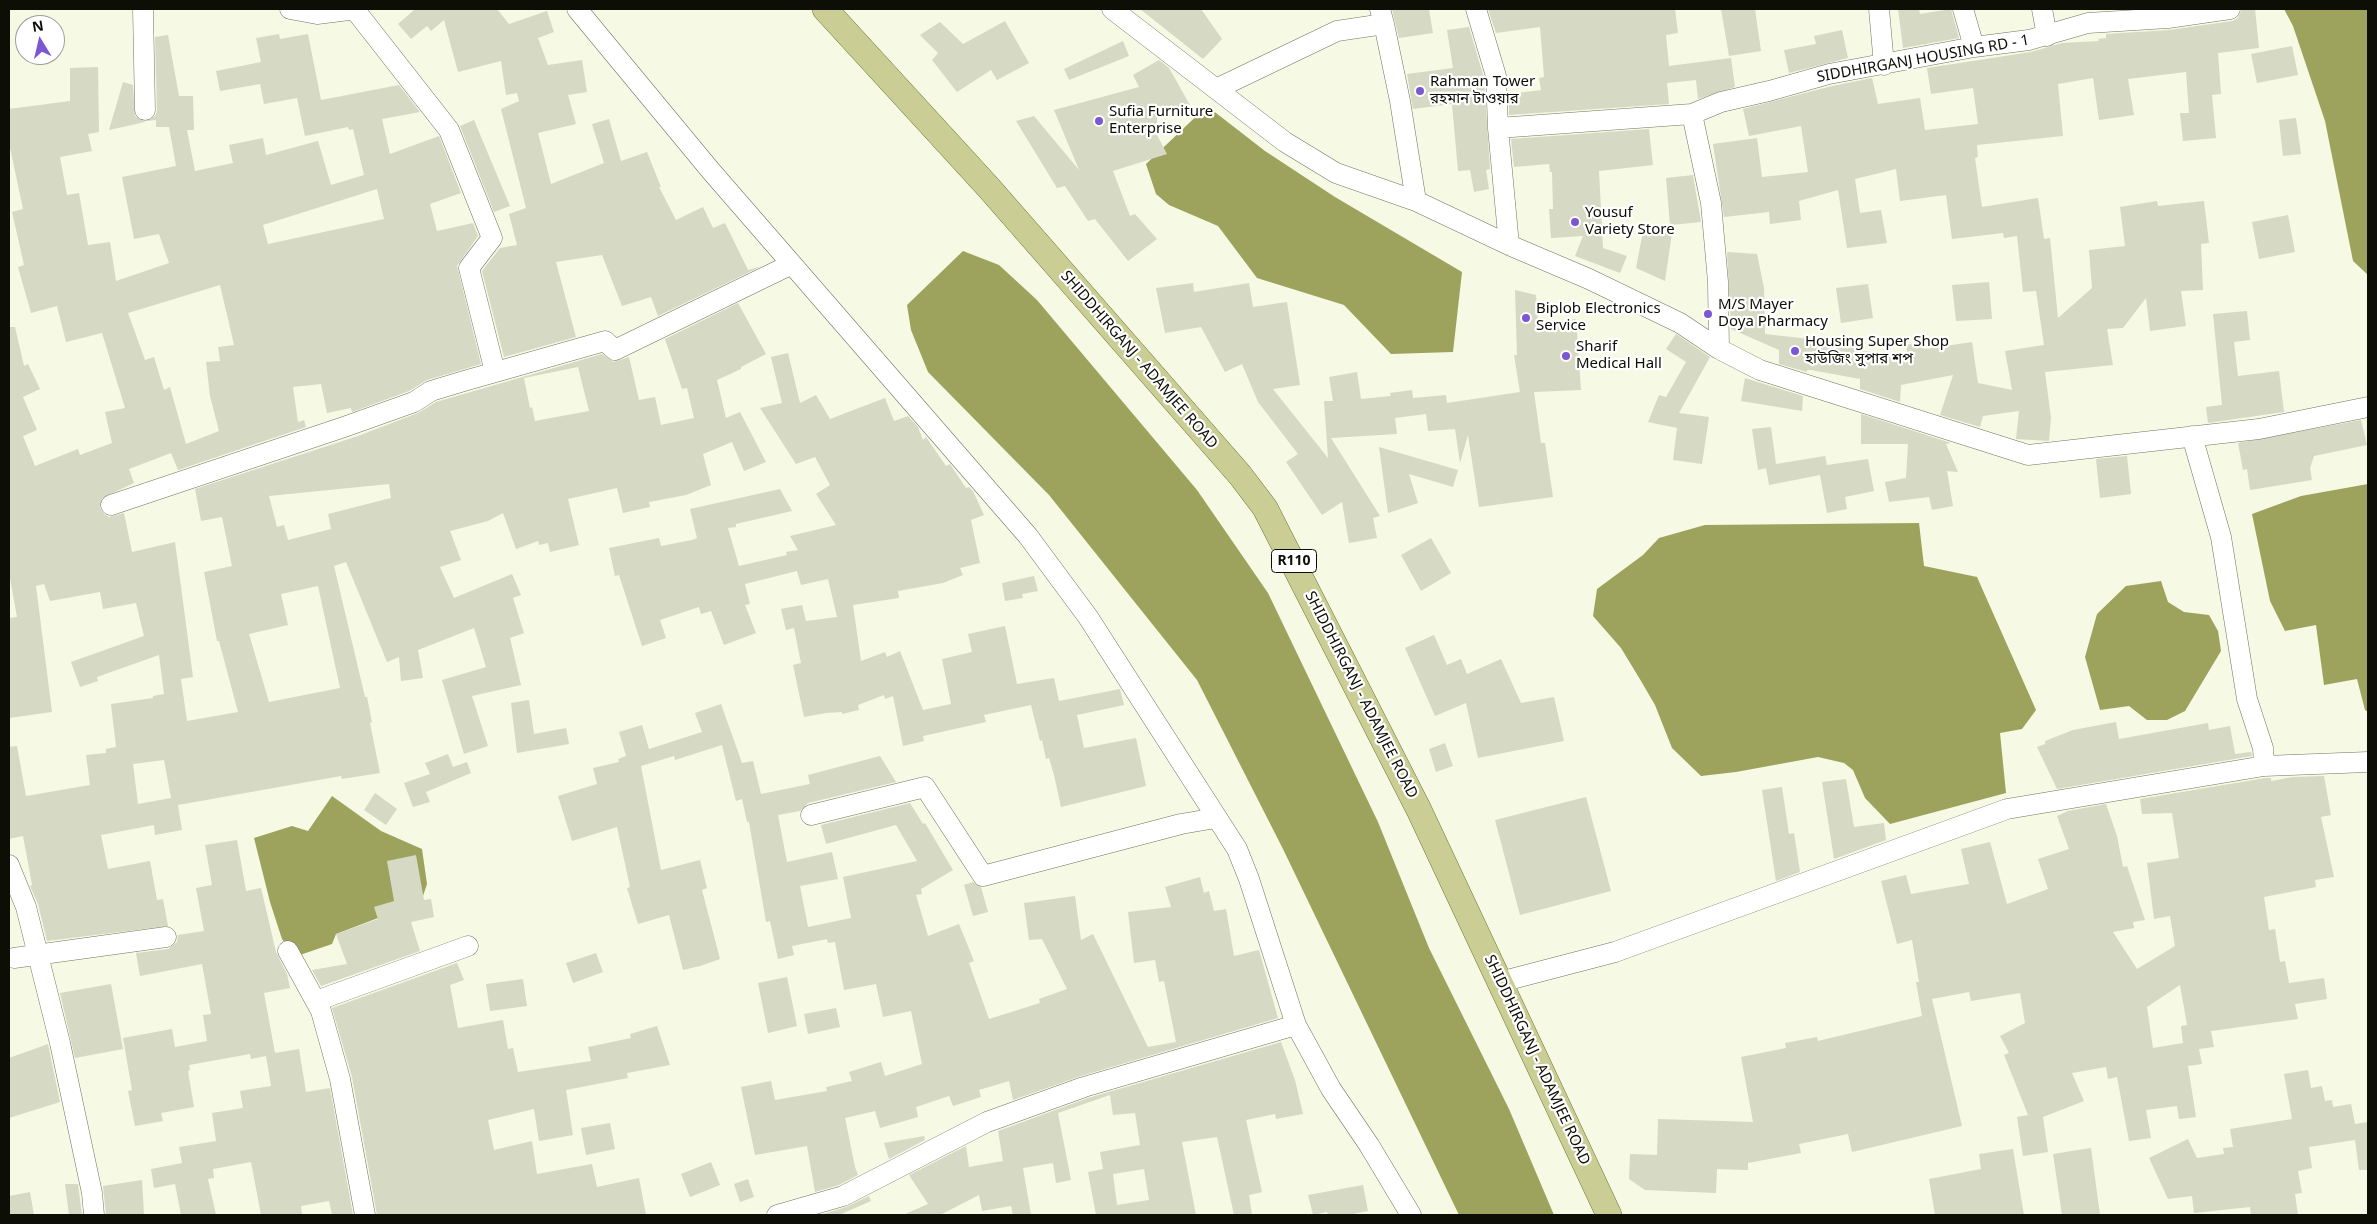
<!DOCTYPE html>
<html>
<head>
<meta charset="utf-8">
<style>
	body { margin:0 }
	#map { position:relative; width:2377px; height:1224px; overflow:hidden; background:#f6f9e3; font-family:"Noto Sans",sans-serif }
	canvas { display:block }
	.frame { position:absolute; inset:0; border:10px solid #0d0e06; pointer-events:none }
	.north { position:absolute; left:15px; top:15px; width:50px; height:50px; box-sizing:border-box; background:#fff; border:1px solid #9e9f9b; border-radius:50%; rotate:351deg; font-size:14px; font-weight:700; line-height:20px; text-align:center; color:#0d0e06 }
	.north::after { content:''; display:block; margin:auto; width:18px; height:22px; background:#7b57d1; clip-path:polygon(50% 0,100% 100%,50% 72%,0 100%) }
</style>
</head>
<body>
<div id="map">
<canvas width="2377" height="1224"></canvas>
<div class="frame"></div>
<div class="north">N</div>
</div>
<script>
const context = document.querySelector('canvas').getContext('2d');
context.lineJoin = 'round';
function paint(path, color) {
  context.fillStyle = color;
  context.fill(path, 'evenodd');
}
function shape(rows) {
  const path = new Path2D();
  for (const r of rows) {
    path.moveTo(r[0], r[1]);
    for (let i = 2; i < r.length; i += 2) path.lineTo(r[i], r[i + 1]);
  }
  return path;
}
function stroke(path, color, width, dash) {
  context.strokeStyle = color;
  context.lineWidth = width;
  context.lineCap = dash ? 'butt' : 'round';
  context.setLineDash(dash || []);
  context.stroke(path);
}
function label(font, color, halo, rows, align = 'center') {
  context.font = font + ' "Noto Sans","Noto Sans Bengali",sans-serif';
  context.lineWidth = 4.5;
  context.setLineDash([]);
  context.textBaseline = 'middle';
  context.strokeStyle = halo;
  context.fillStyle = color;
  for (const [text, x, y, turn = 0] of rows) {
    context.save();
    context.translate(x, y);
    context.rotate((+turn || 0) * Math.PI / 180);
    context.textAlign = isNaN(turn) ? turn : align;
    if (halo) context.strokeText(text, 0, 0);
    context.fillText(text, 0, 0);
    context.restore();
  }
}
paint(shape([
	[2284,9,2368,9,2368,275,2353,261,2325,121,2293,26],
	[1207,106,1265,151,1335,197,1462,272,1453,352,1391,354,1344,305,1257,278,1218,226,1169,205,1156,194,1146,164],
	[963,251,999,265,1037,300,1197,490,1268,593,1378,822,1429,948,1509,1109,1554,1215,1459,1215,1283,849,1197,680,1049,495,928,372,911,330,907,305],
	[2368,484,2368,712,2365,710,2357,679,2324,685,2316,625,2285,631,2270,601,2252,514,2301,496],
	[1919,523,1924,566,1977,577,2036,710,2022,729,2000,733,2006,793,1890,824,1865,798,1853,770,1844,763,1818,757,1736,772,1701,776,1672,748,1655,705,1641,681,1621,648,1593,616,1597,589,1643,555,1659,538,1705,525],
	[2161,581,2168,602,2184,612,2209,615,2218,631,2221,651,2185,711,2167,720,2147,720,2129,706,2100,710,2085,657,2097,614,2126,586],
	[332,796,381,831,422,849,427,884,423,896,378,918,336,934,332,944,297,956,282,939,270,902,254,838,292,826,308,831]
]), '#9da35d');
paint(shape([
	[413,9,497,9,509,24,547,11,554,32,538,38,548,65,582,60,587,92,568,95,576,124,538,133,551,184,604,163,592,124,609,119,621,161,647,152,661,187,659,187,676,220,703,207,713,228,725,223,748,270,762,266,658,316,651,297,622,306,602,255,556,262,576,337,504,357,482,271,500,248,517,245,509,214,526,208,501,109,519,101,517,93,506,95,501,61,458,72,444,20,431,31,427,26,411,39,398,24,414,10],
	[1140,9,1201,9,1222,39,1203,59],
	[1392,9,1429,9,1433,33,1399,38],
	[1488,9,1675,9,1678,33,1666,35,1669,66,1731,58,1735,87,1698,99,1696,80,1667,83,1669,104,1509,115,1509,94,1541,90,1539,78,1544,77,1540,27,1496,33],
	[1721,9,1755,9,1761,51,1729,56],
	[1898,9,1919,9,1920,14,1951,9,1959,38,1903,48],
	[2242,9,2255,9,2259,48,2218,53,2221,94,2212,95,2216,138,2183,141,2180,113,2189,113,2186,72,2128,79,2134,115,2099,120,2093,78,2058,84,2063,136,1977,145,1978,157,1975,158,1982,207,2038,198,2044,239,2050,238,2058,318,2092,288,2089,250,2125,246,2120,207,2157,201,2158,206,2204,201,2209,243,2201,244,2203,290,2181,291,2186,326,2150,331,2146,298,2123,328,2107,329,2113,365,2045,372,2051,418,2049,441,2016,439,2019,411,1983,416,1980,427,1940,415,1953,375,1901,385,1900,402,1860,389,1860,379,1811,370,1807,370,1807,372,1779,364,1779,350,1731,329,1727,252,1757,254,1764,288,1765,334,1810,339,1810,342,1853,343,1854,350,1908,356,1906,345,1923,342,1925,349,1972,342,1978,383,2012,390,2005,351,2044,345,2036,291,2023,292,2017,236,2004,238,2003,233,1952,239,1946,195,1900,201,1896,169,1855,179,1860,213,1881,210,1887,243,1847,248,1838,190,1799,201,1801,220,1770,224,1769,212,1724,217,1713,144,1757,138,1762,177,1808,172,1801,126,1749,136,1743,109,1832,86,1872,78,1878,104,1920,98,1925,130,1978,124,1973,88,1931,94,1927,68,2031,52,2062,43,2099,41,2098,39,2106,38,2106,34,2169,30,2232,21,2238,18],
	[1005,21,1029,63,997,80,991,70,957,92,932,60,938,53,920,35,940,22,963,44],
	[1469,27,1484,78,1490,169,1486,170,1489,189,1474,192,1470,170,1458,171,1452,104,1413,109,1407,74,1453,68,1447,30],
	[1842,30,1848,58,1789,73,1784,50,1816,44,1814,36],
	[279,34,280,39,308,34,321,100,399,85,420,112,382,119,390,154,439,136,461,193,430,204,437,231,473,223,478,236,457,266,481,364,427,380,409,391,352,412,351,408,327,413,321,384,293,387,298,422,304,420,306,427,178,470,171,453,129,469,134,483,102,498,100,508,104,514,109,517,124,513,132,552,175,542,193,677,181,679,187,721,238,712,219,641,217,641,204,572,232,566,222,517,201,521,195,489,358,436,418,413,436,402,602,354,614,362,629,357,639,400,655,397,661,425,694,418,687,388,682,389,665,339,738,303,766,354,741,367,741,369,717,380,726,418,740,412,766,462,744,471,732,442,703,454,711,485,686,495,649,502,650,507,623,513,617,488,568,499,579,545,550,552,548,543,539,545,538,541,516,549,503,513,488,521,450,531,461,560,440,567,454,598,512,574,521,595,513,598,524,633,510,638,521,685,472,696,488,746,464,754,442,680,486,667,474,628,418,650,423,678,401,681,399,657,387,662,346,562,334,566,365,697,367,697,372,722,370,723,380,773,342,779,341,776,178,805,182,830,155,835,154,825,101,835,108,869,150,861,157,900,163,899,168,926,47,941,38,904,30,886,32,885,23,836,9,839,9,747,17,746,26,796,90,785,86,755,106,753,106,749,116,747,111,704,153,698,153,696,164,694,159,655,97,677,98,681,80,687,71,662,144,636,136,603,103,609,100,592,50,601,44,584,36,586,52,712,9,718,9,618,17,617,9,573,9,327,15,327,24,366,28,364,40,389,23,397,37,430,23,436,35,466,78,449,80,455,112,443,105,412,125,408,102,333,66,342,57,306,31,313,18,267,24,265,12,212,23,209,9,143,9,109,70,101,70,68,98,67,99,132,88,134,92,151,60,157,67,195,79,193,88,245,110,242,116,281,169,263,159,234,134,239,122,177,176,166,169,127,156,127,156,120,147,121,155,116,157,110,155,37,168,35,179,96,193,96,194,130,187,130,195,171,233,163,229,145,263,138,266,155,318,141,331,185,364,175,353,129,349,130,348,127,305,136,297,98,264,104,260,84,220,91,216,71,261,62,256,38],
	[377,189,384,219,268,244,263,225],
	[220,285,234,345,218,347,220,361,206,362,210,396,219,431,186,444,170,387,164,390,154,357,145,360,128,313],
	[578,367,589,411,535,421,532,407,530,408,524,378],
	[389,484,391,498,328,514,331,529,288,540,284,525,277,527,269,496],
	[318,586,340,688,269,702,249,634,288,625,281,594],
	[164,760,171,798,138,804,133,764],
	[1123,41,1129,56,1069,80,1064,69],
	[2292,46,2298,75,2257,83,2251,54],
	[1159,60,1169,68,1190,105,1157,112,1157,135,1167,154,1113,171,1130,216,1135,214,1157,239,1128,261,1095,219,1088,221,1065,186,1057,188,1016,121,1034,116,1079,170,1054,110,1139,87,1133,75],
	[123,82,133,85,135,116,145,122,109,130],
	[2296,118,2301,154,2283,156,2279,120],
	[474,120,510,206,494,212,460,126],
	[1649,129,1653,165,1599,171,1603,248,1627,256,1620,273,1575,256,1583,236,1551,238,1549,209,1553,209,1552,172,1550,172,1549,164,1514,167,1511,139],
	[1693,175,1701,222,1670,225,1666,178],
	[2288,215,2295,252,2259,259,2252,222],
	[1644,226,1673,226,1665,281,1636,268],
	[1989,282,1992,319,1956,321,1952,285],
	[1193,283,1194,292,1249,283,1253,307,1287,302,1300,385,1273,389,1328,458,1324,401,1333,401,1329,377,1357,372,1361,399,1391,396,1390,393,1412,390,1413,398,1446,395,1447,403,1520,392,1514,355,1517,355,1515,290,1536,295,1538,324,1576,319,1581,390,1534,392,1541,443,1545,443,1553,497,1479,507,1468,435,1460,463,1455,429,1428,431,1426,414,1395,418,1397,434,1331,438,1380,516,1373,518,1377,538,1349,543,1342,502,1322,515,1286,462,1298,454,1258,402,1242,364,1225,372,1201,327,1165,333,1156,288],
	[1868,284,1873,318,1841,323,1836,288],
	[2247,311,2250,340,2234,342,2238,376,2279,371,2284,412,2208,423,2206,407,2222,405,2213,314],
	[1676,334,1710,357,1679,413,1709,417,1702,464,1673,460,1677,428,1648,422,1659,395,1666,397,1686,362,1666,349],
	[788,353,800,403,816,395,830,419,885,398,894,421,908,416,918,427,923,440,926,437,946,466,950,464,966,488,969,487,973,491,984,515,971,520,980,563,960,568,963,575,943,583,898,591,899,598,853,605,861,661,885,652,887,657,900,651,923,710,951,704,942,659,972,652,968,634,1005,626,1017,684,1054,678,1059,701,1120,689,1124,705,1077,715,1084,748,1136,738,1146,786,1061,807,1054,775,1049,758,1046,759,1042,740,1040,741,1031,705,984,715,986,722,923,736,924,741,903,746,893,696,885,699,884,695,858,705,859,710,842,714,842,712,826,713,804,717,793,665,801,663,794,628,786,630,781,609,802,605,806,621,837,617,828,579,801,585,797,571,745,584,750,604,745,605,756,633,724,645,711,611,701,614,699,607,660,620,666,638,642,646,619,575,615,576,609,548,659,538,661,546,692,540,697,538,690,509,780,489,792,511,736,524,736,527,728,528,739,566,787,555,786,552,798,550,790,536,836,525,816,494,830,485,815,457,796,464,760,408,782,403,771,357],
	[1745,378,1803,396,1802,411,1741,401],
	[1861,414,1951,443,1946,444,1958,472,1947,471,1953,506,1932,510,1929,497,1889,502,1885,482,1906,478,1908,444,1861,444],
	[2361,420,2367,445,2314,456,2310,468,2312,480,2250,490,2247,469,2243,470,2238,443],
	[1771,427,1776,464,1825,456,1827,465,1868,459,1874,491,1845,497,1847,509,1827,513,1820,475,1769,485,1766,468,1758,470,1752,429],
	[1379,447,1458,470,1453,487,1409,474,1418,503,1388,513],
	[2127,456,2131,494,2100,498,2096,459],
	[1431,538,1451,573,1421,591,1401,555],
	[1034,576,1038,591,1022,594,1023,598,1005,601,1002,583],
	[1434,635,1447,665,1461,659,1467,674,1501,659,1521,703,1554,697,1564,741,1478,758,1466,703,1435,716,1405,648],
	[529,700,534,734,566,728,569,744,517,753,511,703],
	[721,704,742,763,753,761,761,794,810,784,808,775,880,756,896,782,808,803,800,811,778,815,787,862,832,852,838,879,800,886,808,927,851,918,843,877,917,861,896,825,826,844,821,825,910,803,923,824,925,823,953,870,921,889,922,894,916,895,928,936,959,924,974,961,969,963,989,1019,1040,1003,1039,999,1067,989,1042,939,1029,940,1024,903,1075,896,1081,940,1093,934,1148,1047,1176,1042,1164,981,1159,982,1155,960,1134,963,1128,912,1171,907,1165,887,1200,877,1204,893,1209,891,1214,911,1226,909,1234,956,1259,950,1278,1018,1081,1076,1013,1100,1009,1081,979,1090,981,1097,953,1106,949,1096,916,1107,918,1117,880,1128,875,1111,845,1118,855,1167,858,1175,839,1185,815,1192,807,1146,755,1155,741,1087,771,1081,775,1100,827,1091,826,1087,852,1081,849,1072,881,1062,885,1076,922,1064,911,1011,883,1017,876,984,844,990,835,942,828,943,827,939,792,946,794,955,778,959,770,921,766,922,749,822,747,822,742,799,736,801,722,745,675,760,674,756,641,766,661,870,700,860,707,888,702,890,720,959,700,966,683,970,669,915,638,924,627,888,630,887,617,827,572,841,558,796,597,784,593,768,619,762,618,759,626,756,619,732,642,725,649,749,702,732,695,713],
	[2116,722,2119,739,2208,723,2209,730,2230,726,2235,754,2251,752,2252,756,2057,789,2037,747,2045,744,2045,741,2073,730],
	[1445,743,1453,766,1436,772,1429,749],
	[448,754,453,767,467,762,471,773,426,792,430,802,413,807,404,783,430,774,425,763],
	[2324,776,2331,815,2321,817,2334,877,2315,880,2316,887,2264,897,2269,930,2275,929,2280,962,2285,961,2289,983,2324,978,2327,999,2295,1004,2298,1019,2211,1031,2214,1047,2199,1049,2202,1064,2188,1066,2196,1117,2179,1119,2177,1106,2146,1110,2151,1138,2129,1141,2117,1077,2108,1079,2106,1067,2072,1073,2084,1101,2043,1117,2048,1152,2023,1156,2017,1117,2028,1115,2004,1055,2009,1053,2000,1036,2025,1023,2020,993,1971,1001,1969,992,1932,999,1962,1126,1852,1152,1848,1134,1799,1144,1801,1153,1748,1163,1748,1170,1717,1169,1716,1193,1645,1190,1629,1179,1630,1154,1657,1155,1658,1119,1753,1122,1741,1057,1786,1048,1785,1043,1817,1037,1818,1041,1922,1016,1916,982,1919,982,1912,940,1897,944,1881,881,1906,875,1911,894,1969,884,1961,849,1990,842,2007,904,2048,889,2038,859,2069,849,2057,816,2068,811,2106,804,2117,836,2123,867,2127,866,2145,920,2133,922,2134,928,2113,932,2137,969,2175,946,2170,916,2154,919,2147,863,2179,858,2172,813,2142,814,2140,799,2265,778,2271,778,2271,781,2293,777],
	[2180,985,2187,1025,2181,1026,2183,1043,2153,1048,2147,1007],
	[1846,779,1854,827,1884,823,1886,840,1834,859,1822,782],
	[1782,787,1789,834,1794,833,1800,872,1776,881,1762,790],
	[375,793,397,809,386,825,364,810],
	[1586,797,1611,891,1520,915,1495,820],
	[237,840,246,891,261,888,276,952,287,974,290,988,264,993,275,1053,299,1049,306,1092,330,1088,353,1215,332,1215,329,1201,301,1206,302,1215,261,1215,251,1162,213,1169,214,1178,208,1179,216,1215,181,1215,175,1184,154,1188,151,1169,182,1163,179,1147,216,1141,212,1113,243,1108,240,1091,271,1086,266,1056,251,1059,250,1054,189,1065,190,1070,188,1071,194,1107,161,1113,163,1121,135,1126,128,1091,132,1090,123,1038,172,1029,175,1047,207,1041,203,1015,211,1014,202,964,140,976,136,953,168,949,177,942,178,935,204,931,196,888,212,885,205,845],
	[416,855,424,900,431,899,434,917,411,922,420,951,321,986,312,970,347,964,336,934,378,919,374,907,394,901,387,861],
	[973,882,981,887,988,912,973,916,964,885],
	[596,953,603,972,573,983,566,963],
	[457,963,464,980,450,985,458,1028,503,1020,508,1049,513,1048,518,1072,591,1061,588,1047,631,1038,630,1034,657,1026,670,1065,627,1073,628,1078,566,1090,573,1135,539,1141,534,1109,488,1120,494,1150,532,1141,537,1174,592,1164,597,1187,639,1178,646,1215,377,1215,352,1077,332,1008],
	[787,977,797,1026,768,1033,758,983],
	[523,979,527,1006,490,1011,486,984],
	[111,984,123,1049,75,1058,60,993],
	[836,1008,840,1027,808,1034,804,1014],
	[1281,1042,1295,1080,1303,1114,1276,1119,1275,1114,1246,1120,1262,1192,1249,1195,1252,1215,1234,1215,1217,1137,1182,1142,1196,1215,1096,1215,1088,1172,1103,1169,1100,1152,1140,1145,1135,1113,1113,1115,1110,1095,1058,1113,1071,1180,1056,1183,1053,1163,1023,1168,1031,1215,1013,1215,1011,1206,982,1211,979,1195,940,1215,903,1215,928,1204,909,1175,966,1146,969,1167,1003,1161,998,1131,1088,1098],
	[1144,1169,1149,1200,1117,1205,1113,1174],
	[48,1044,60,1102,9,1118,9,1058],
	[2308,1070,2311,1088,2322,1086,2325,1101,2332,1100,2333,1107,2351,1104,2355,1124,2368,1122,2368,1170,2359,1170,2355,1140,2309,1147,2312,1168,2298,1171,2302,1193,2295,1194,2298,1215,2251,1215,2250,1207,2194,1213,2192,1196,2168,1199,2149,1158,2188,1139,2197,1158,2224,1154,2223,1148,2233,1147,2230,1129,2292,1119,2284,1074],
	[610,1123,615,1149,586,1155,581,1128],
	[924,1136,925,1140,889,1159,884,1143],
	[2091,1148,2100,1215,2062,1215,2053,1154],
	[2013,1149,2024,1215,1935,1215,1929,1179,1981,1169,1979,1154],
	[711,1162,720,1185,690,1197,681,1174],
	[748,1179,754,1197,740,1202,734,1184],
	[142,1180,144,1215,106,1215,103,1186],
	[65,1184,78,1184,82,1215,69,1215],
	[1363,1185,1368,1211,1347,1215,1328,1215,1327,1212,1313,1215,1308,1195],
	[30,1192,34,1215,9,1215,9,1196],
	[869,1196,871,1201,839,1215,820,1215,846,1207]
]), '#d6d9c3');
const minor = shape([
	[143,9,145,110],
	[290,9,317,14,357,9],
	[577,9,711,171,1028,536,1088,617,1237,849,1249,879,1296,1025,1331,1089,1369,1145,1411,1215],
	[1112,9,1285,142,1336,173,1416,201,1509,245,1589,279,1680,323,1719,349,1760,370,2028,455,2259,429,2368,407],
	[1476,9,1496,76,1498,128,1509,245],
	[1879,9,1884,65],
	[1963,9,1974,47],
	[2042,9,2047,36],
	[355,10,449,130,492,238,469,268,495,372],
	[1384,24,1400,101,1416,201],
	[1216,89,1337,31,1384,24,1380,9],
	[1692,114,1711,203,1718,282,1719,349],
	[1498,128,1692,114,1721,102,1769,91,1829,74,1974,47,2029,40,2088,23,2168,18,2230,9],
	[2192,436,2221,537,2247,699,2263,748,2264,766],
	[111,505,344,427,414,402,431,391,464,381,605,341,615,350,792,264],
	[811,815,925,787,983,876,1181,824,1216,818],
	[9,865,26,907,60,1043,92,1193,94,1215],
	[288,951,321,1011,340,1079,365,1215],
	[14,958,166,937],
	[1500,982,1615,952,2007,809,2264,766,2368,762],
	[316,1001,468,946],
	[777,1215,843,1196,987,1122,1084,1087,1296,1025]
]);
const major = shape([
	[825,9,989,188,1240,475,1265,508,1419,810,1609,1215]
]);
stroke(minor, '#727460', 21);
stroke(major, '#717635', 26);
stroke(minor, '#fff', 20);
stroke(major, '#cace95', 25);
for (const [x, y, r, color] of [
	[1420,91,5,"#7b57d1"],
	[1099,121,5,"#7b57d1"],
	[1575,222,5,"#7b57d1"],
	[1708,314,5,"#7b57d1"],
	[1526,318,5,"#7b57d1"],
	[1795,351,5,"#7b57d1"],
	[1566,356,5,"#7b57d1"]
]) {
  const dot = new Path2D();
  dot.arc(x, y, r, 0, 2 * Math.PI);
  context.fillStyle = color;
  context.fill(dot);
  stroke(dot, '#fff', 2);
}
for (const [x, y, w] of [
	[1294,561,45]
]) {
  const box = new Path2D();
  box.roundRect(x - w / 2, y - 11.5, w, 23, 4);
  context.fillStyle = '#fff';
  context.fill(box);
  stroke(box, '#0d0e06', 1);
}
label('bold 14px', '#0d0e06', null, [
	["R110",1294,561]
]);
label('15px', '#0d0e06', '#fff', [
	["SIDDHIRGANJ HOUSING RD - 1",1923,59,-10],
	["SHIDDHIRGANJ - ADAMJEE ROAD",1139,360,49],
	["SHIDDHIRGANJ - ADAMJEE ROAD",1361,695,63],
	["SHIDDHIRGANJ - ADAMJEE ROAD",1537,1060,65]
]);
label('15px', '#0d0e06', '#fff', [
	["Rahman Tower",1430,82],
	["রহমান টাওয়ার",1430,99],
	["Sufia Furniture",1109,112],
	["Enterprise",1109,129],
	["Yousuf",1585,213],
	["Variety Store",1585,230],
	["M/S Mayer",1718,305],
	["Doya Pharmacy",1718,322],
	["Biplob Electronics",1536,309],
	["Service",1536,326],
	["Housing Super Shop",1805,342],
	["হাউজিং সুপার শপ",1805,359],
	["Sharif",1576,347],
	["Medical Hall",1576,364]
], 'left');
</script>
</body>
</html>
